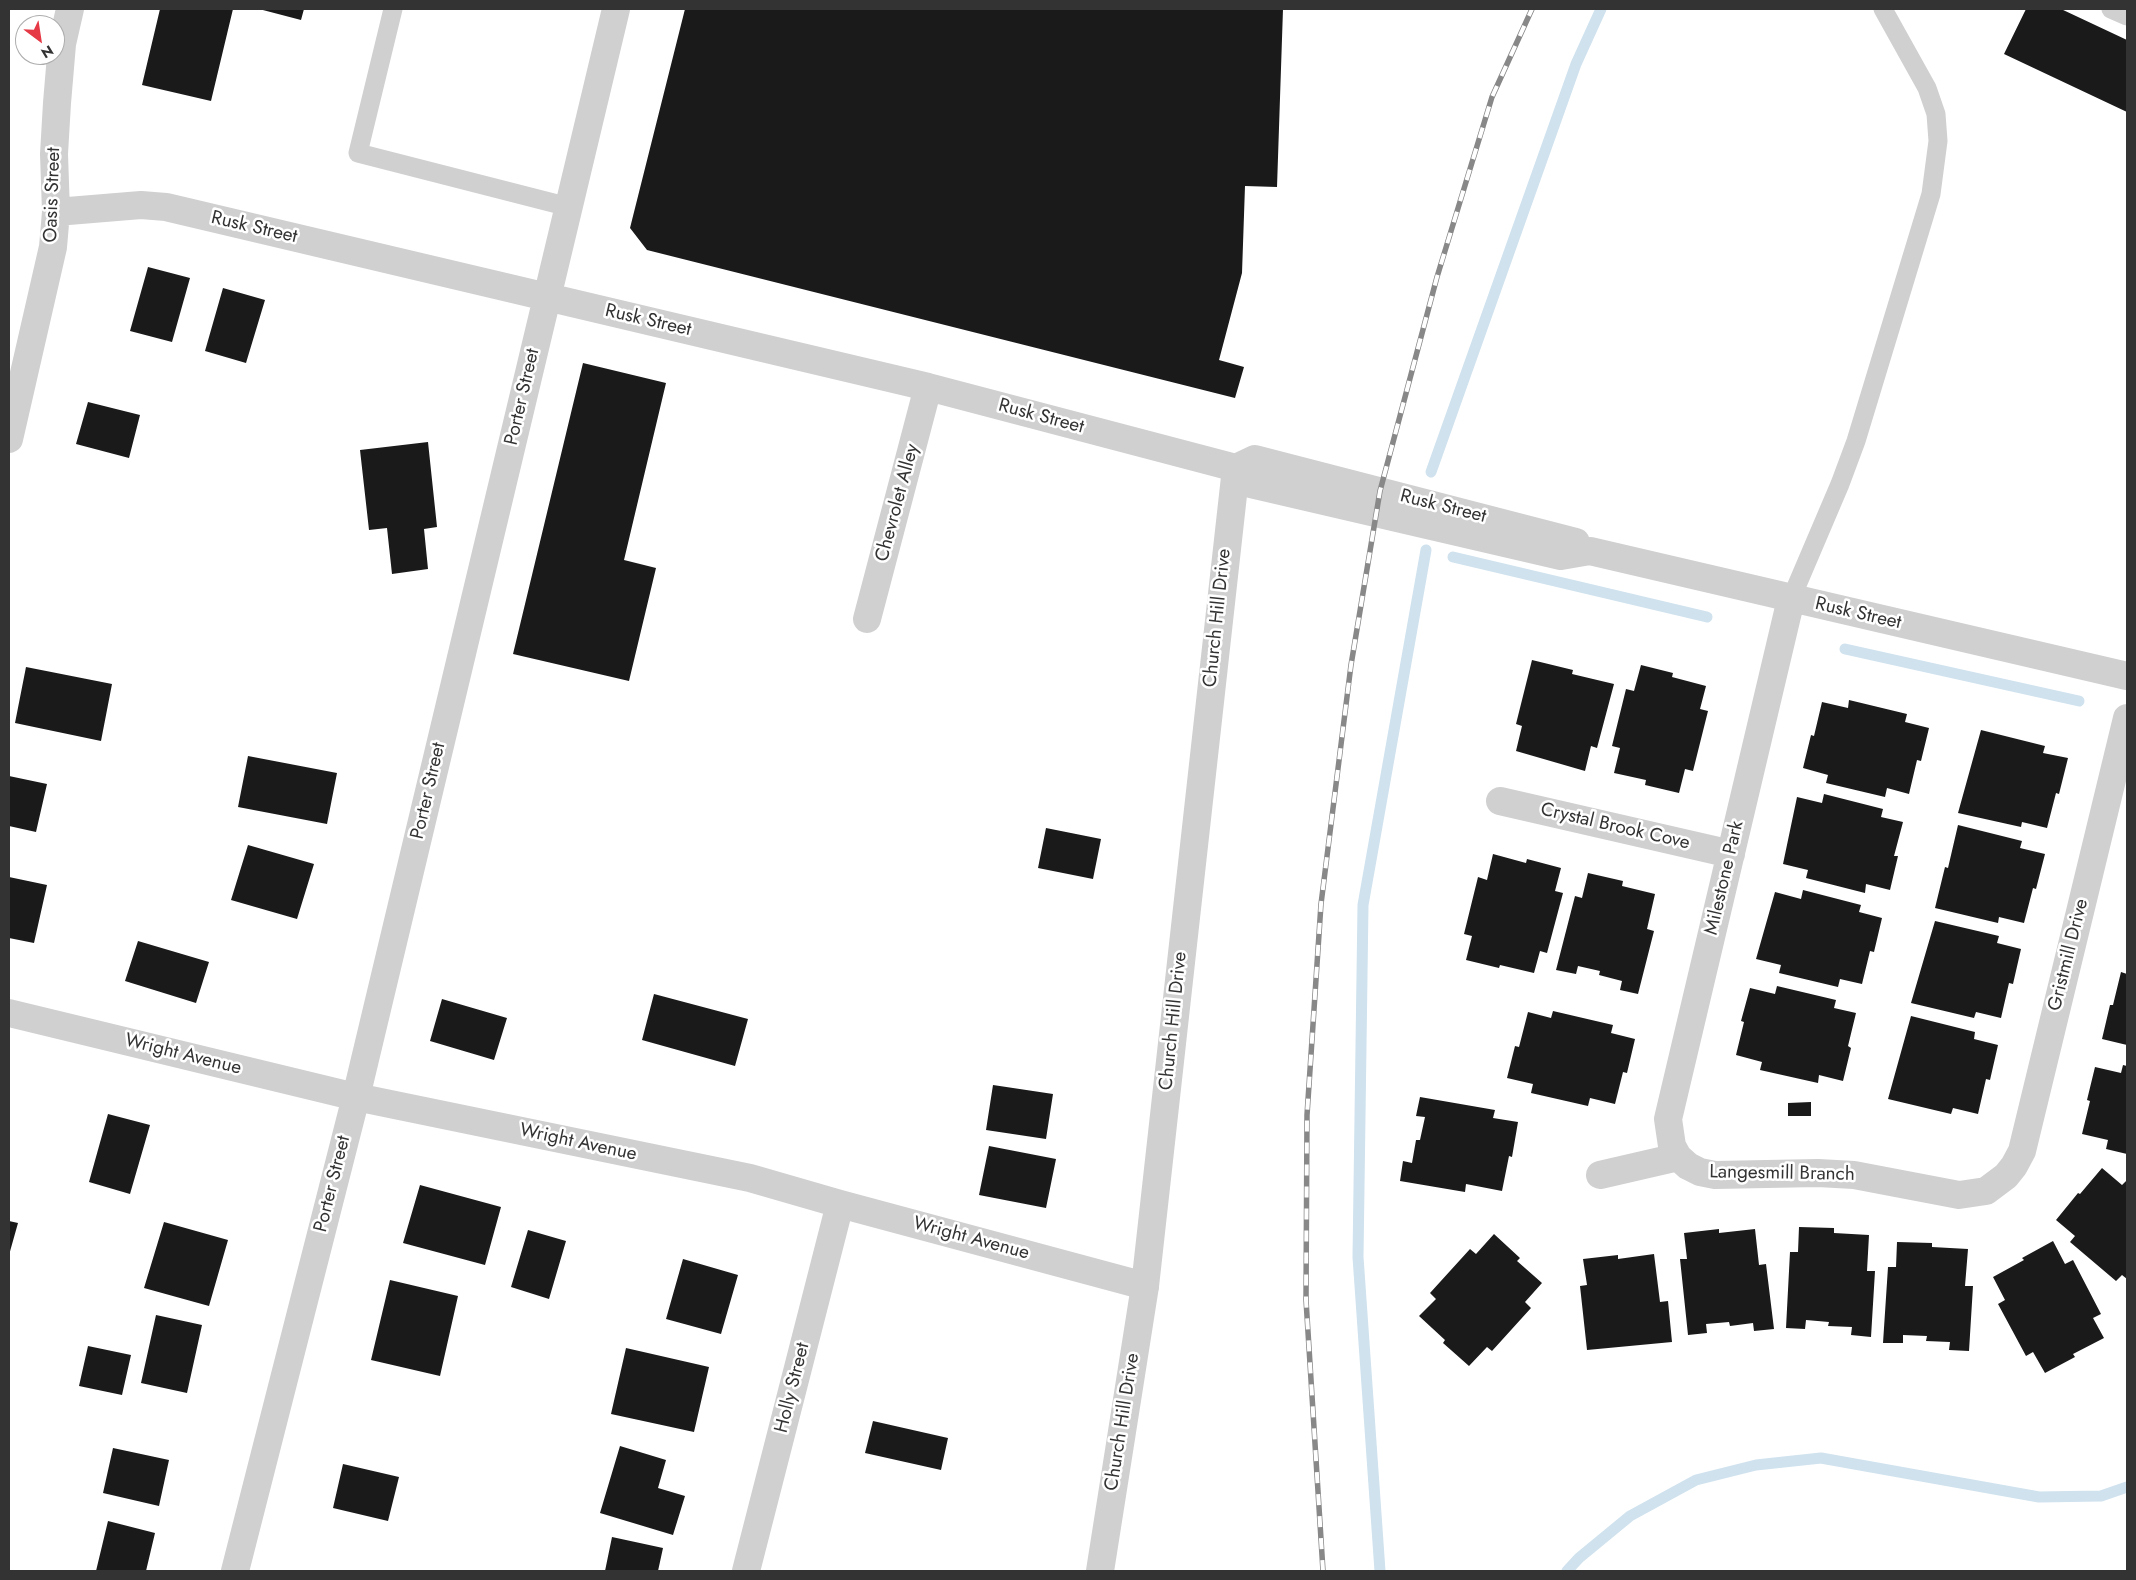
<!DOCTYPE html>
<html>
<head>
<meta charset="utf-8">
<style>
	body { margin:0 }
	#map { position:relative; width:2136px; height:1580px; overflow:hidden; background:#fff; font-family:Jost,sans-serif }
	canvas { display:block }
	.frame { position:absolute; inset:0; border:10px solid #333; pointer-events:none }
	.north { position:absolute; left:15px; top:15px; width:50px; height:50px; box-sizing:border-box; background:#fff; border:1px solid #adadad; border-radius:50%; rotate:149deg; font-size:14px; font-weight:700; line-height:20px; text-align:center; color:#333 }
	.north::after { content:''; display:block; margin:auto; width:18px; height:22px; background:#e63946; clip-path:polygon(50% 0,100% 100%,50% 72%,0 100%) }
</style>
</head>
<body>
<div id="map">
<canvas width="2136" height="1580"></canvas>
<div class="frame"></div>
<div class="north">N</div>
</div>
<script>
const context = document.querySelector('canvas').getContext('2d');
context.lineJoin = 'round';
function shape(rows) {
  const path = new Path2D();
  for (const r of rows) {
    path.moveTo(r[0], r[1]);
    for (let i = 2; i < r.length; i += 2) path.lineTo(r[i], r[i + 1]);
  }
  return path;
}
function stroke(path, color, width, dash) {
  context.strokeStyle = color;
  context.lineWidth = width;
  context.lineCap = dash ? 'butt' : 'round';
  context.setLineDash(dash || []);
  context.stroke(path);
}
function paint(path, color) {
  context.fillStyle = color;
  context.fill(path, 'evenodd');
}
function label(font, color, halo, rows, align = 'center') {
  context.font = font + ' Jost,sans-serif';
  context.lineWidth = 5;
  context.setLineDash([]);
  context.textBaseline = 'middle';
  context.strokeStyle = halo;
  context.fillStyle = color;
  for (const [text, x, y, turn = 0] of rows) {
    context.save();
    context.translate(x, y);
    context.rotate((+turn || 0) * Math.PI / 180);
    context.textAlign = isNaN(turn) ? turn : align;
    if (halo) context.strokeText(text, 0, 0);
    context.fillText(text, 0, 0);
    context.restore();
  }
}
stroke(shape([
	[1431,472,1576,64,1601,9],
	[1453,557,1707,617],
	[1845,649,2079,701],
	[1380,1571,1358,1257,1363,905,1426,550],
	[1567,1571,1579,1558,1630,1516,1696,1480,1756,1465,1821,1458,2039,1497,2101,1496,2127,1487]
]), '#cfe2ee', 11);
paint(shape([
	[160,9,233,9,211,101,142,85],
	[259,9,304,9,301,20],
	[685,9,1283,9,1277,187,1245,186,1242,273,1219,360,1244,367,1235,398,647,250,630,228],
	[2026,9,2061,9,2127,40,2127,112,2004,54],
	[148,267,190,278,172,342,130,331],
	[223,288,265,300,246,363,205,351],
	[583,363,666,383,624,560,656,568,629,681,513,654],
	[88,402,140,415,129,458,76,444],
	[428,442,437,527,424,529,428,569,392,574,387,528,369,530,360,450],
	[1532,660,1573,670,1572,674,1614,684,1597,748,1591,746,1585,771,1516,751,1522,726,1516,724],
	[1641,665,1673,673,1672,677,1706,686,1700,709,1708,711,1693,771,1685,769,1679,793,1645,785,1646,780,1614,773,1620,748,1612,746,1626,689,1634,691],
	[26,667,112,684,101,741,15,723],
	[1849,700,1907,714,1905,722,1929,728,1921,761,1917,760,1909,794,1887,788,1885,797,1826,783,1828,775,1803,768,1811,735,1814,736,1822,702,1848,708],
	[1981,730,2045,746,2043,753,2068,758,2059,794,2056,793,2047,828,2022,822,2021,827,1958,813],
	[248,756,337,773,327,824,238,807],
	[9,776,47,784,36,832,9,826],
	[1824,794,1883,809,1881,817,1903,822,1894,856,1898,856,1890,890,1866,884,1865,893,1806,878,1808,870,1783,864,1797,797,1822,803],
	[1958,825,2022,841,2020,848,2045,854,2036,889,2033,888,2024,923,1999,917,1998,923,1935,908,1945,867,1948,868],
	[1046,828,1101,839,1093,879,1038,868],
	[248,845,314,864,297,919,231,900],
	[1493,854,1526,863,1527,859,1561,868,1555,891,1563,893,1547,953,1540,951,1534,973,1500,965,1499,968,1466,960,1472,936,1464,934,1478,877,1487,880],
	[1588,873,1623,881,1622,886,1655,894,1647,929,1654,931,1638,994,1620,990,1622,981,1599,975,1600,971,1578,966,1576,974,1556,970,1575,896,1582,898],
	[9,877,47,885,34,943,9,938],
	[1803,890,1861,905,1859,912,1882,918,1874,952,1870,951,1862,984,1840,979,1838,987,1779,973,1781,965,1756,959,1775,892,1801,899],
	[1935,921,1999,936,1997,943,2021,949,2013,984,2009,983,2001,1018,1976,1012,1974,1018,1911,1003],
	[138,941,209,962,196,1003,125,981],
	[2121,972,2127,974,2127,1045,2102,1039,2110,1005,2113,1005],
	[1777,986,1836,1000,1834,1008,1856,1013,1848,1046,1851,1048,1843,1081,1819,1075,1818,1083,1760,1070,1762,1062,1736,1055,1744,1022,1741,1021,1750,988,1775,994],
	[654,994,748,1019,735,1066,642,1040],
	[442,999,507,1018,494,1060,430,1041],
	[1553,1011,1613,1025,1611,1033,1635,1039,1627,1073,1623,1072,1615,1104,1590,1098,1588,1106,1531,1093,1533,1084,1507,1078,1515,1046,1519,1047,1528,1012,1551,1018],
	[1911,1016,1975,1032,1974,1039,1998,1045,1990,1080,1986,1079,1978,1114,1953,1108,1951,1114,1888,1099],
	[2123,1065,2127,1066,2127,1154,2106,1149,2108,1140,2082,1134,2090,1101,2087,1100,2095,1067,2121,1073],
	[993,1085,1053,1094,1046,1139,986,1130],
	[1420,1097,1495,1110,1493,1118,1518,1122,1512,1157,1509,1156,1502,1191,1466,1184,1465,1192,1400,1181,1403,1161,1412,1163,1416,1140,1420,1140,1425,1117,1416,1116],
	[1811,1102,1811,1116,1788,1116,1788,1103],
	[108,1114,150,1125,130,1194,89,1182],
	[989,1146,1056,1159,1046,1208,979,1195],
	[2102,1168,2122,1185,2127,1180,2127,1279,2122,1275,2116,1281,2070,1242,2075,1236,2056,1220,2078,1193,2080,1194],
	[420,1185,501,1207,485,1265,403,1243],
	[9,1221,18,1223,9,1255],
	[164,1222,228,1240,209,1306,144,1288],
	[1799,1227,1834,1228,1834,1233,1869,1235,1867,1271,1875,1271,1871,1337,1851,1335,1852,1327,1828,1326,1829,1322,1806,1320,1805,1329,1786,1328,1790,1252,1798,1252],
	[1719,1229,1719,1233,1755,1229,1759,1265,1766,1264,1774,1329,1754,1331,1753,1323,1730,1326,1729,1322,1706,1324,1707,1333,1688,1335,1680,1259,1687,1259,1684,1233],
	[528,1230,566,1241,549,1299,511,1287],
	[1494,1234,1520,1258,1517,1261,1542,1283,1525,1302,1531,1308,1492,1351,1487,1347,1469,1366,1443,1343,1445,1340,1419,1316,1436,1299,1430,1293,1470,1249,1476,1254],
	[2053,1241,2065,1264,2073,1260,2101,1314,2093,1318,2104,1338,2073,1354,2075,1357,2045,1373,2033,1352,2026,1356,1998,1304,2005,1300,1993,1277,2024,1260,2022,1258],
	[1897,1242,1932,1243,1932,1247,1968,1249,1965,1286,1973,1286,1969,1351,1949,1350,1950,1342,1926,1341,1927,1336,1903,1335,1903,1343,1883,1343,1888,1267,1896,1267],
	[1654,1254,1660,1302,1668,1301,1672,1342,1587,1350,1580,1286,1587,1285,1583,1259,1618,1255,1618,1259],
	[683,1259,738,1275,721,1334,666,1319],
	[390,1280,458,1296,440,1376,371,1360],
	[156,1315,202,1325,187,1393,141,1383],
	[88,1346,131,1355,122,1395,79,1386],
	[626,1348,709,1367,694,1432,611,1414],
	[873,1421,948,1438,941,1470,865,1453],
	[620,1446,666,1460,658,1488,685,1496,673,1535,600,1513],
	[113,1448,169,1460,159,1506,103,1493],
	[343,1464,399,1477,388,1521,333,1508],
	[108,1521,155,1533,146,1571,96,1571],
	[612,1537,663,1548,658,1571,605,1571]
]), '#1a1a1a');
stroke(shape([
	[393,9,358,153,569,207],
	[2111,9,2127,16],
	[1791,599,1840,484,1856,441,1931,194,1938,141,1936,114,1927,88,1883,9]
]), '#d0d0d0', 19);
stroke(shape([
	[56,212,141,205,166,207,928,387,1236,468,1251,484,1561,556,1590,551,2127,676],
	[9,439,53,247,56,212,54,154,57,103,62,44,70,9],
	[1236,468,1255,459,1576,542],
	[867,619,928,387],
	[1500,801,1731,854],
	[9,1013,356,1097,750,1178,840,1204,1145,1286],
	[1678,1157,1672,1146,1668,1119,1791,599],
	[1600,1175,1678,1157,1688,1166,1700,1172,1715,1175,1818,1173,1854,1175,1959,1195,1986,1191,2006,1176,2014,1166,2022,1151,2127,718],
	[235,1571,356,1097,616,9],
	[746,1571,840,1204]
]), '#d0d0d0', 28);
stroke(shape([
	[1100,1571,1145,1286,1236,468]
]), '#d0d0d0', 28);
const rail = shape([
	[1323,1571,1306,1300,1307,1115,1321,904,1351,665,1380,491,1437,277,1492,97,1532,9]
]);
stroke(rail, '#888', 5.5);
stroke(rail, '#fff', 4, [11]);
label('19px', '#333', '#fff', [
	["Oasis Street",53,195,-88],
	["Rusk Street",254,228,13],
	["Rusk Street",648,321,13],
	["Porter Street",523,397,-77],
	["Rusk Street",1041,417,15],
	["Chevrolet Alley",898,503,-75],
	["Rusk Street",1443,507,14],
	["Rusk Street",1858,614,13],
	["Church Hill Drive",1218,618,-84],
	["Porter Street",429,791,-77],
	["Crystal Brook Cove",1615,827,13],
	["Milestone Park",1725,878,-77],
	["Gristmill Drive",2069,955,-76],
	["Church Hill Drive",1174,1021,-84],
	["Wright Avenue",183,1055,14],
	["Wright Avenue",578,1143,12],
	["Langesmill Branch",1782,1174,1],
	["Porter Street",333,1184,-76],
	["Wright Avenue",971,1239,15],
	["Holly Street",793,1388,-76],
	["Church Hill Drive",1123,1422,-81]
]);
</script>
</body>
</html>
